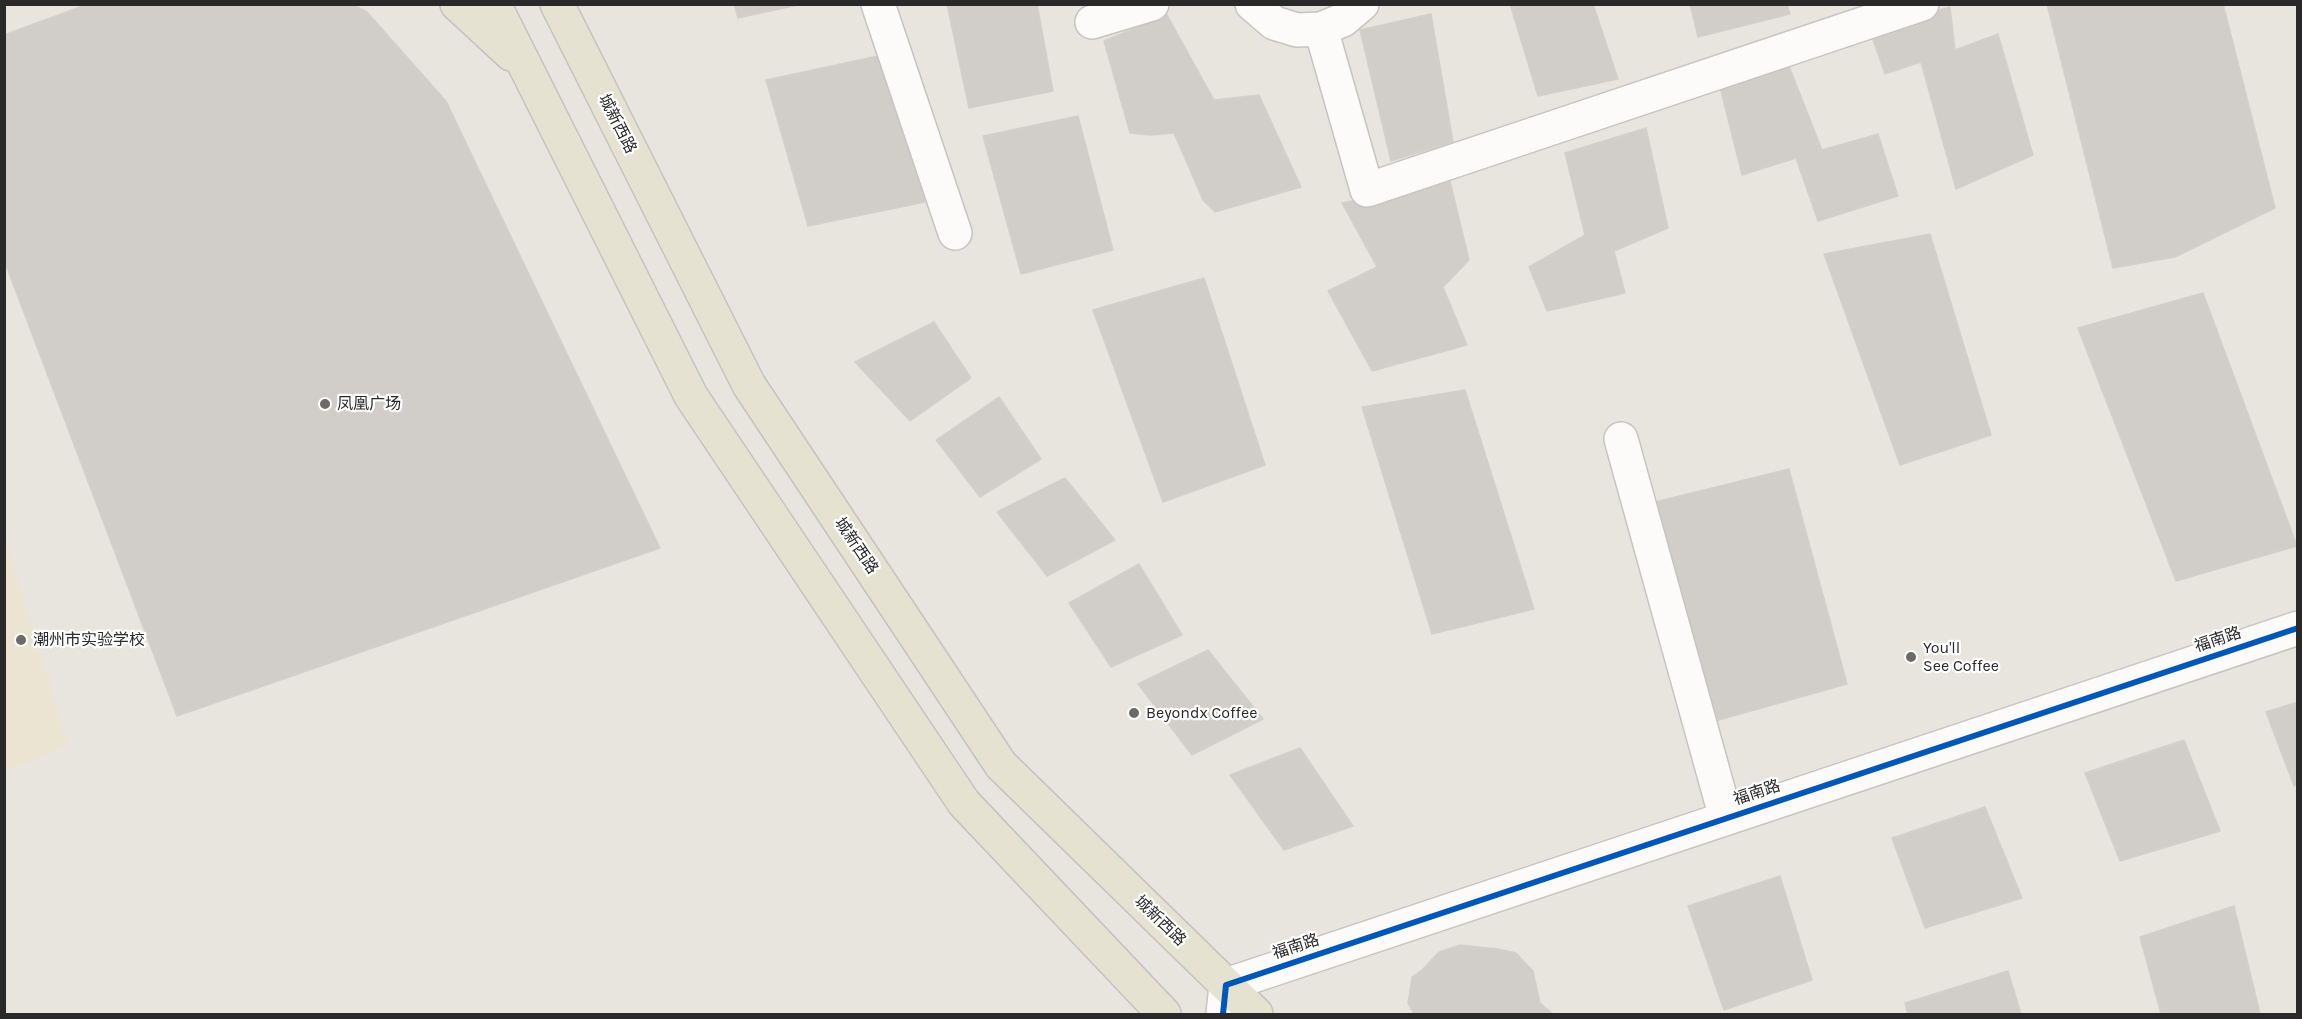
<!DOCTYPE html>
<html>
<head>
<meta charset="utf-8">
<style>
	body { margin:0 }
	#map { position:relative; width:2302px; height:1019px; overflow:hidden; background:#e8e5de; font-family:Karla,sans-serif }
	canvas { display:block }
	.frame { position:absolute; inset:0; border:6px solid #292929; pointer-events:none }
</style>
</head>
<body>
<div id="map">
<canvas width="2302" height="1019"></canvas>
<div class="frame"></div>
</div>
<script>
const context = document.querySelector('canvas').getContext('2d');
context.lineJoin = 'round';
function paint(path, color) {
  context.fillStyle = color;
  context.fill(path, 'evenodd');
}
function shape(rows) {
  const path = new Path2D();
  for (const r of rows) {
    path.moveTo(r[0], r[1]);
    for (let i = 2; i < r.length; i += 2) path.lineTo(r[i], r[i + 1]);
  }
  return path;
}
function stroke(path, color, width, dash) {
  context.strokeStyle = color;
  context.lineWidth = width;
  context.lineCap = dash ? 'butt' : 'round';
  context.setLineDash(dash || []);
  context.stroke(path);
}
function label(font, color, halo, rows, align = 'center') {
  context.font = font + ' Karla,"Noto Sans SC",sans-serif';
  context.lineWidth = 4.5;
  context.setLineDash([]);
  context.textBaseline = 'middle';
  context.strokeStyle = halo;
  context.fillStyle = color;
  for (const [text, x, y, turn = 0] of rows) {
    context.save();
    context.translate(x, y);
    context.rotate((+turn || 0) * Math.PI / 180);
    context.textAlign = isNaN(turn) ? turn : align;
    if (halo) context.strokeText(text, 0, 0);
    context.fillText(text, 0, 0);
    context.restore();
  }
}
paint(shape([
	[5,534,69,746,5,771,4,771]
]), '#ece4d2');
const building = shape([
	[88,4,352,4,367,12,446,101,660,548,177,716,4,260,4,35,88,4],
	[734,4,802,4,738,18,734,4],
	[947,4,1037,4,1053,91,969,108,947,4],
	[1510,4,1593,4,1618,79,1538,96,1510,4],
	[1690,4,1787,4,1790,14,1698,37,1690,4],
	[2047,4,2223,4,2275,208,2175,257,2113,268,2047,4],
	[1950,7,1955,50,1998,34,2033,155,1956,189,1921,62,1885,74,1870,31,1950,7],
	[1431,14,1453,142,1391,161,1360,30,1431,14],
	[1167,15,1214,100,1259,95,1301,187,1215,212,1203,200,1174,133,1150,135,1130,133,1104,41,1167,15],
	[878,56,925,202,808,226,766,80,878,56],
	[1787,61,1822,150,1878,134,1898,196,1818,221,1796,158,1742,175,1719,83,1787,61],
	[1078,116,1113,250,1021,274,983,136,1078,116],
	[1646,128,1668,228,1614,251,1625,293,1547,311,1529,267,1585,235,1565,153,1646,128],
	[1450,181,1469,260,1443,287,1467,345,1372,371,1328,291,1377,267,1342,203,1450,181],
	[1930,234,1991,435,1900,465,1824,254,1930,234],
	[1204,278,1265,465,1163,502,1093,310,1204,278],
	[2203,293,2297,546,2176,581,2078,328,2203,293],
	[934,322,971,378,910,421,855,362,934,322],
	[1465,390,1534,609,1432,634,1362,407,1465,390],
	[999,397,1041,459,980,497,936,440,999,397],
	[1789,469,1847,684,1715,721,1651,503,1789,469],
	[1065,478,1115,540,1047,576,997,512,1065,478],
	[1139,564,1182,635,1111,667,1069,603,1139,564],
	[1208,650,1263,719,1192,755,1138,684,1208,650],
	[2298,702,2298,785,2294,786,2266,712,2298,702],
	[2184,740,2220,831,2120,861,2085,773,2184,740],
	[1300,748,1353,826,1284,850,1230,775,1300,748],
	[1985,807,2022,898,1925,928,1892,838,1985,807],
	[1780,876,1812,980,1724,1010,1688,906,1780,876],
	[2234,906,2260,1014,2161,1014,2140,937,2234,906],
	[1460,945,1498,949,1516,953,1533,971,1540,1003,1553,1014,1414,1014,1408,1003,1412,977,1422,970,1439,952,1460,945],
	[2008,971,2021,1014,1908,1014,1905,1003,2008,971]
]);
paint(building, '#d1cec9');
stroke(building, '#d3d0ca', 1.5);
const minor = shape([
	[878,4,955,233],
	[1252,4,1274,23,1297,30,1321,29,1343,20,1362,4],
	[1092,22,1152,4],
	[1321,29,1367,190,1922,4],
	[1621,439,1726,818],
	[1223,1014,1226,985,2298,628]
]);
const major = shape([
	[457,4,511,54],
	[494,4,691,396,964,803,1164,1014],
	[557,4,749,385,1001,765,1256,1014]
]);
stroke(minor, '#c5c4c4', 36);
stroke(major, '#c4c3c0', 36);
stroke(minor, '#fcfbfa', 33);
stroke(major, '#e6e2d2', 33);
stroke(shape([
	[1223,1014,1226,985,2298,628]
]), '#0057b8', 6);
for (const [x, y, r, color] of [
	[325,404,6,"#6c6b68"],
	[21,640,6,"#6c6b68"],
	[1911,657,6,"#6c6b68"],
	[1134,713,6,"#6c6b68"]
]) {
  const dot = new Path2D();
  dot.arc(x, y, r, 0, 2 * Math.PI);
  context.fillStyle = color;
  context.fill(dot);
  stroke(dot, '#fff', 2);
}
label('16px', '#292929', '#fff', [
	["城新西路",617,124,63],
	["城新西路",856,546,56],
	["福南路",2218,640,-18],
	["福南路",1757,793,-18],
	["城新西路",1160,921,44],
	["福南路",1296,947,-18]
]);
label('16px', '#292929', '#fff', [
	["凤凰广场",337,404],
	["潮州市实验学校",33,640],
	["You'll",1923,648],
	["See Coffee",1923,666],
	["Beyondx Coffee",1146,713]
], 'left');
</script>
</body>
</html>
